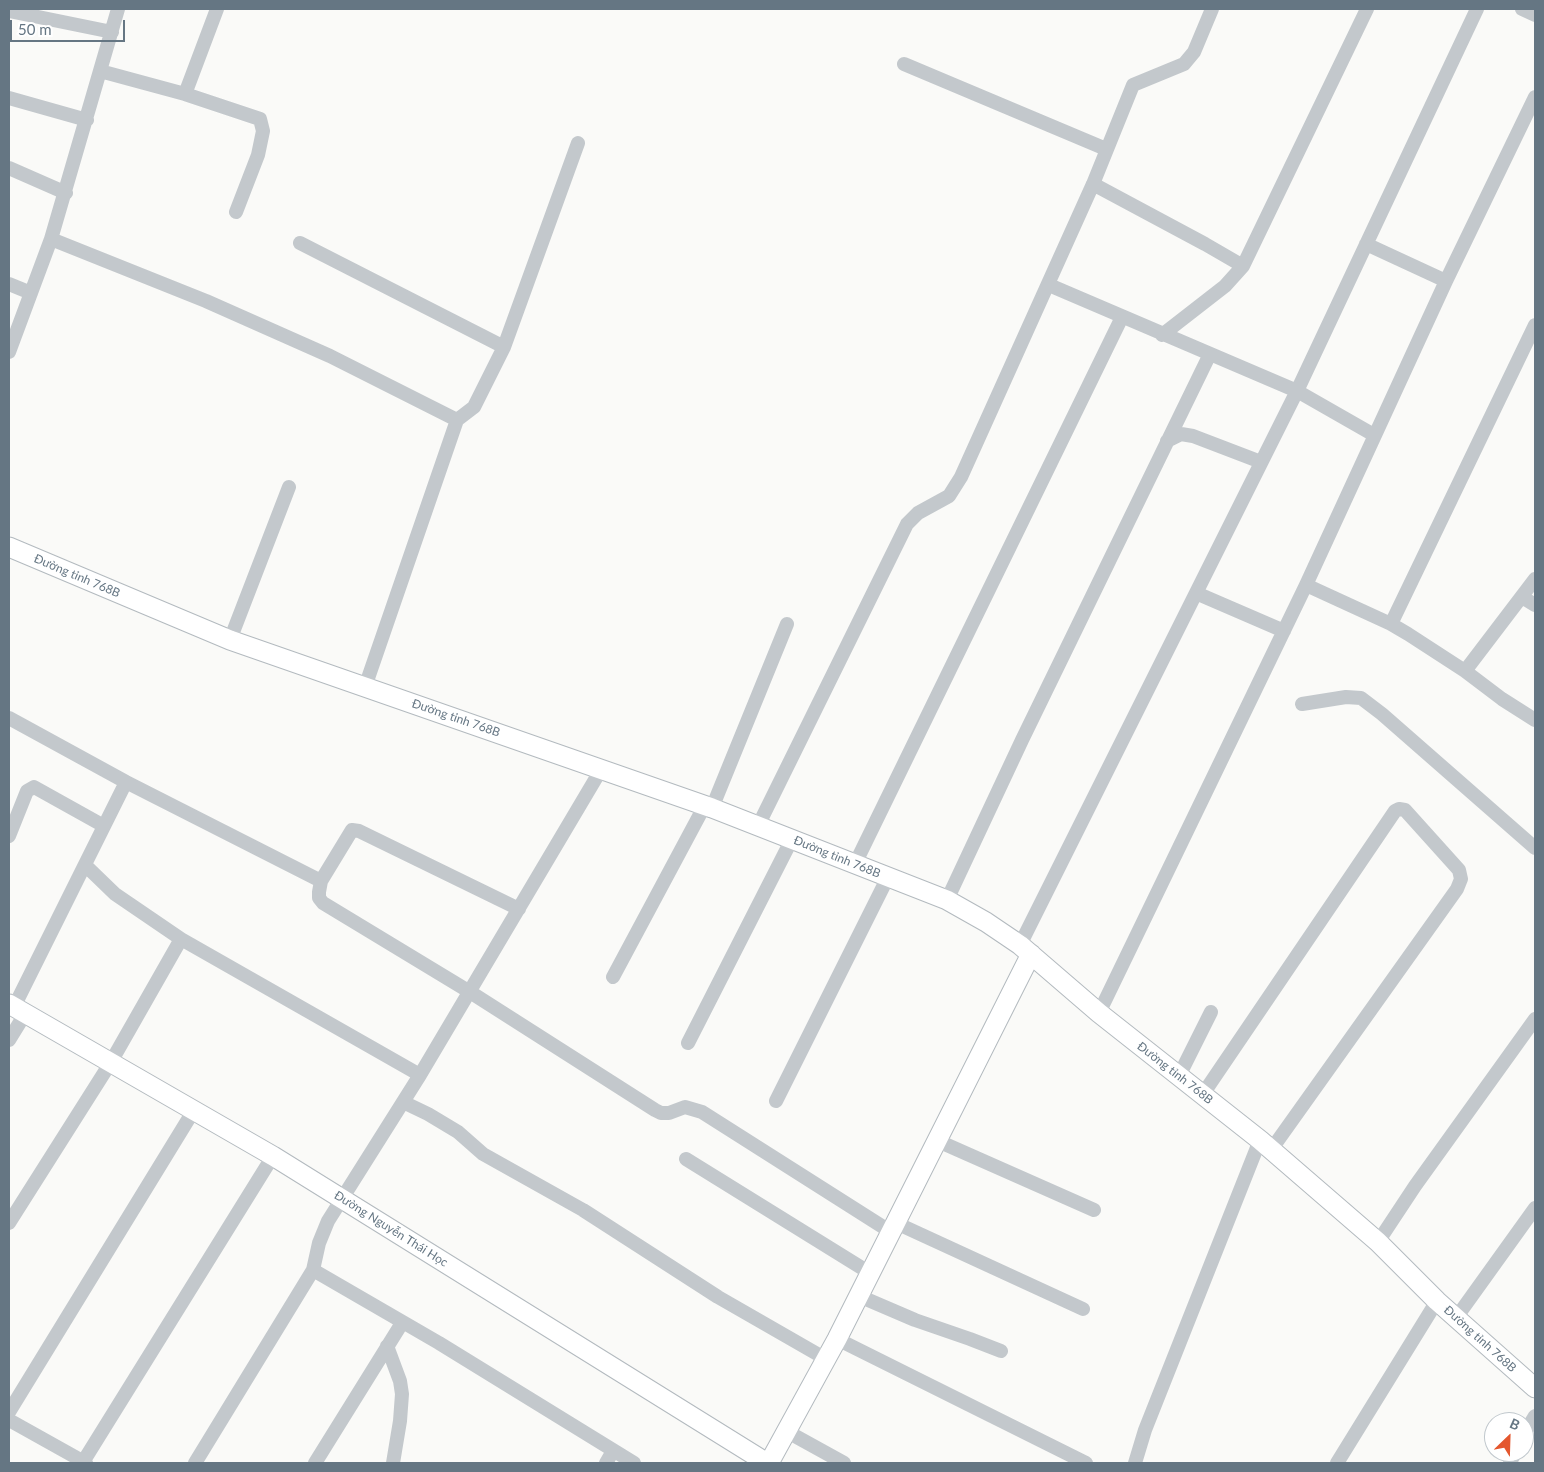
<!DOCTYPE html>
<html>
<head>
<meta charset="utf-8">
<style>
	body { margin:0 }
	#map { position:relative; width:1544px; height:1472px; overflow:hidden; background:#fafaf8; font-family:Lato,sans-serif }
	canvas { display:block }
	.frame { position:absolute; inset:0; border:10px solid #657683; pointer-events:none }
	.north { position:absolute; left:1484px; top:1412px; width:50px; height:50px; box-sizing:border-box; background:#fff; border:1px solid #c1c8cd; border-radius:50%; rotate:24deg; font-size:14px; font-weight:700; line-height:20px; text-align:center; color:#657683 }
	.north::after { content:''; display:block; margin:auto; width:18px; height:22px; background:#e4572e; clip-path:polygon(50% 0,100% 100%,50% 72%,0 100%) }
	.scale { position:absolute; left:10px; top:20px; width:115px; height:22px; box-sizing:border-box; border:2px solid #657683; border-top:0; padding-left:6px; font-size:15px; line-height:18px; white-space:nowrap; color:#657683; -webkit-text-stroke:4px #fff; paint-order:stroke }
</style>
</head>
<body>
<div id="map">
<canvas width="1544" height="1472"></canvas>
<div class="frame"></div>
<div class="north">B</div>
<div class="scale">50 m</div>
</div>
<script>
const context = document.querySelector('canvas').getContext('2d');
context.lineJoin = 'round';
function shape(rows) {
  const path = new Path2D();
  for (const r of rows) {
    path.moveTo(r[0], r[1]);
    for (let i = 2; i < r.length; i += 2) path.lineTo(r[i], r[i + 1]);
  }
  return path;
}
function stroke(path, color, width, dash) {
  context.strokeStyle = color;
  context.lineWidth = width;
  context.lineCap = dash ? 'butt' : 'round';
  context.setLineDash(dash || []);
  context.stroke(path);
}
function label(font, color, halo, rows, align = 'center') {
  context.font = font + ' Lato,sans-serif';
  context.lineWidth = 5;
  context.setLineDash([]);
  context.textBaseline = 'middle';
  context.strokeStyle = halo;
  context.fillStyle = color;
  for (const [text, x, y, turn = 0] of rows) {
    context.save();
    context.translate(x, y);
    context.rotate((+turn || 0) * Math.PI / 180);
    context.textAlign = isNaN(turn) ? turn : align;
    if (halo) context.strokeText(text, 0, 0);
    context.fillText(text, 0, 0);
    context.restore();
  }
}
const secondary = shape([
	[9,547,230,640,712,808,947,900,986,922,1020,945,1099,1013,1260,1140,1378,1242,1437,1301,1535,1388],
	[9,1004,273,1156,767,1463],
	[769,1463,837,1339,1031,954]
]);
stroke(secondary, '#b3babf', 21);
stroke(shape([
	[1522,9,1535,15],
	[9,11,112,32],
	[904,64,1106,149],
	[100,71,185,94,260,119,263,131,258,155,236,212],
	[185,94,217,9],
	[9,98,87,120],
	[9,168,66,193],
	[1093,184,1205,244,1243,266,1225,286,1162,335],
	[51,239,206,301,330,356,457,420,474,407,504,347,578,143],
	[300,243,504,347],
	[1366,244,1446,281],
	[1243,266,1367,9],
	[9,284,31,293],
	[1049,285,1297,391,1374,435],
	[9,352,51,239,118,9],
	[1167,441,1181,434,1193,436,1261,462],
	[1306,585,1391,624,1408,634,1465,671,1502,699,1535,720],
	[1196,593,1284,631],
	[1522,597,1535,605],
	[1391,624,1535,325],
	[230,640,289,487],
	[1465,671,1535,579],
	[365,687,457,420],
	[1302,704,1346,697,1361,698,1382,714,1535,848],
	[9,718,126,782,321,881],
	[712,808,787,624],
	[758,826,907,524,918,513,949,496,961,477,1093,184,1133,85,1184,64,1194,52,1212,9],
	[9,836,27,791,34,787,104,826],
	[855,864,1122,317],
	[85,865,115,894,181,939],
	[947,900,1022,740,1210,354],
	[519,909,359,831,352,830,321,881,319,892,319,898,323,903,470,992,655,1110,661,1113,669,1113,685,1107,702,1112,891,1232],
	[1020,945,1297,391,1477,9],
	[613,977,705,805],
	[14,1007,126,782],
	[1099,1013,1306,585,1446,281,1535,97],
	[9,1040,25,1014],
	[688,1043,792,839],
	[1179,1076,1211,1012],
	[1203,1094,1395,811,1399,809,1405,810,1459,870,1461,879,1457,889,1271,1150],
	[776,1101,888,877],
	[403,1102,428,1114,458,1132,483,1154,583,1210,718,1297,826,1359],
	[938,1141,1094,1210],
	[686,1159,870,1273],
	[9,1223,111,1062,181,939,420,1075],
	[896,1223,1083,1309],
	[1378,1242,1415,1186,1535,1019],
	[313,1270,439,1343,634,1463],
	[859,1296,915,1320,970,1339,1001,1351],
	[1456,1318,1535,1208],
	[837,1339,1086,1463],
	[387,1346,400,1381,402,1394,400,1421,393,1463],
	[9,1412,194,1110],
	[9,1420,86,1463],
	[786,1431,844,1463],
	[1524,1434,1535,1416],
	[83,1462,273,1156],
	[195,1463,313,1270,319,1243,328,1221,420,1075,602,768],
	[315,1463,402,1323],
	[606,1463,613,1451],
	[1135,1463,1145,1430,1260,1140],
	[1337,1463,1437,1301],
	[1510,1463,1515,1452]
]), '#c3c8cc', 14);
stroke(secondary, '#fff', 19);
label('12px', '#657683', '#fff', [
	["Đường tỉnh 768B",77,576,23],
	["Đường tỉnh 768B",456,718,19],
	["Đường tỉnh 768B",837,857,22],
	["Đường tỉnh 768B",1175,1073,38],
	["Đường Nguyễn Thái Học",391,1229,32],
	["Đường tỉnh 768B",1480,1339,42]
]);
</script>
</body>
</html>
